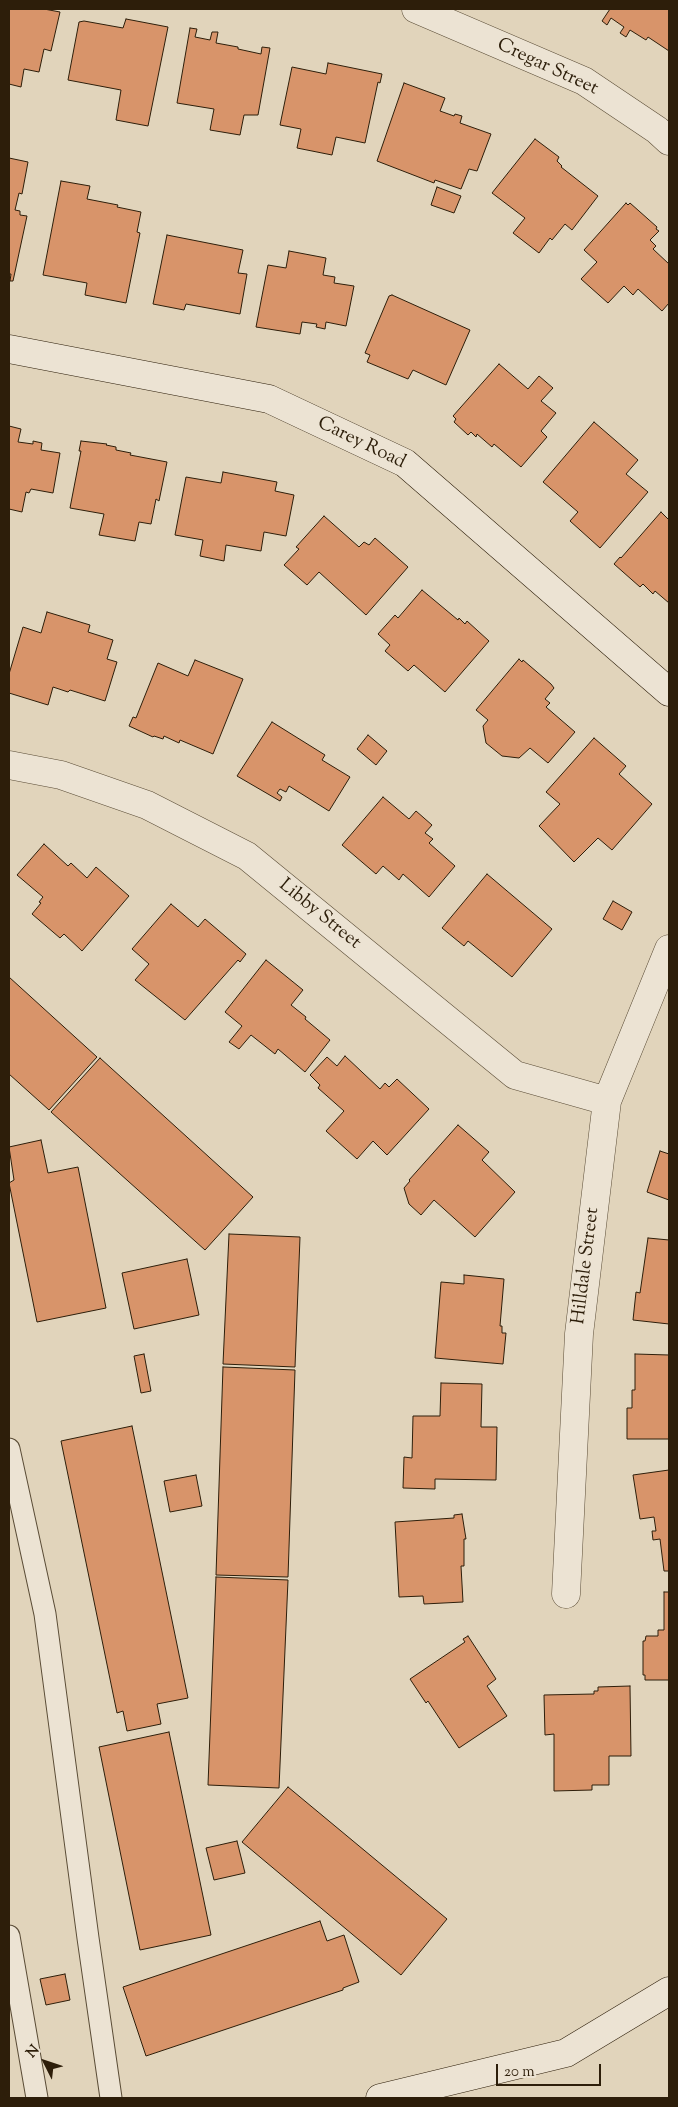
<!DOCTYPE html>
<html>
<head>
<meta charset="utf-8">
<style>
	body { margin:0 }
	#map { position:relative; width:678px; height:2107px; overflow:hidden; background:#e1d4bb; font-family:"Sorts Mill Goudy",serif }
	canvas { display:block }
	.frame { position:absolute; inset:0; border:10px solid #2d1e0a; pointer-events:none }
	.north { position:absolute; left:20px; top:2037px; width:50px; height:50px; -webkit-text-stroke:4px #ece3d3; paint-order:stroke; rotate:311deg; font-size:14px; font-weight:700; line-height:20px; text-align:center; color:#2d1e0a }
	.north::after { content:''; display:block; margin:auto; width:18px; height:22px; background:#2d1e0a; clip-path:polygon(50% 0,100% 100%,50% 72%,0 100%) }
	.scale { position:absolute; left:496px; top:2064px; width:105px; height:22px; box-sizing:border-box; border:2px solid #2d1e0a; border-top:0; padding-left:6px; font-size:15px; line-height:18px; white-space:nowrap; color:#2d1e0a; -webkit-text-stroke:4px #ece3d3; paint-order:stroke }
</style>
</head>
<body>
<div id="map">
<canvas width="678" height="2107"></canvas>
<div class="frame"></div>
<div class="north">N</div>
<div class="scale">20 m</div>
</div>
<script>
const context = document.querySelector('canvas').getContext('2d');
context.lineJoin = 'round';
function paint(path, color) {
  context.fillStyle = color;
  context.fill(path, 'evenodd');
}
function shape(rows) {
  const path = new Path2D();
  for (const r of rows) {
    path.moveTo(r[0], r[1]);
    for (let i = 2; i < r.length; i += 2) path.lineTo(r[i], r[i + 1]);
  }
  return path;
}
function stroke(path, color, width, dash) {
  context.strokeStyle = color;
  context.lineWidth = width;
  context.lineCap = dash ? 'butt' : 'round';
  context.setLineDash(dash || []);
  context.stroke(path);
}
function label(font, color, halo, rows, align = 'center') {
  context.font = font + ' "Sorts Mill Goudy",serif';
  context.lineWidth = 4.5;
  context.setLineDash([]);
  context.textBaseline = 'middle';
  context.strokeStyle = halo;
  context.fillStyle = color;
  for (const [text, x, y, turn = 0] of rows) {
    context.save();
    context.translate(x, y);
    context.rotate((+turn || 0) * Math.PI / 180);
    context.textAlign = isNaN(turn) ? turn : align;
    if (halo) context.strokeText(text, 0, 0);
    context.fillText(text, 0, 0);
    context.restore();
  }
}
const building = shape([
	[9,9,44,9,60,12,51,51,44,49,39,72,24,69,21,87,9,84,9,9],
	[610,9,669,9,669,51,648,37,646,40,630,30,626,37,620,33,624,27,611,18,607,25,602,21,610,9],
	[126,19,168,27,148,126,116,120,121,90,68,80,79,22,84,21,123,28,126,19],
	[190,28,197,29,195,37,210,40,212,32,218,32,216,43,238,47,238,49,261,54,262,47,270,48,258,115,244,115,240,135,210,130,214,109,177,103,190,28],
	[328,63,382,74,380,83,378,82,365,143,336,137,332,155,297,148,301,129,280,125,292,67,326,74,328,63],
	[404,83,445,98,440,111,454,116,455,114,462,116,460,123,491,134,477,171,469,169,461,189,435,180,434,183,377,161,404,83],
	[535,139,559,157,557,161,562,166,561,167,598,196,572,230,565,224,552,240,550,238,539,253,513,233,525,218,492,193,535,139],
	[9,158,28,162,22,194,19,193,15,210,20,211,20,215,27,216,13,281,10,281,11,274,9,274,9,158],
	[61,181,90,186,87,199,118,205,117,207,141,212,137,232,140,233,126,303,85,295,87,283,43,275,61,181],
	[437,187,461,196,454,213,431,205,437,187],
	[626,203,628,205,630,203,657,227,656,229,659,231,650,240,656,246,653,249,669,264,669,303,662,311,638,289,633,295,624,286,608,303,581,279,597,262,584,250,626,203],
	[167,235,243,250,238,273,247,274,240,314,186,304,184,310,153,304,167,235],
	[289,251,326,258,323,275,335,277,334,283,354,286,346,326,326,322,325,329,316,327,317,324,302,322,300,334,256,327,268,265,286,268,289,251],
	[392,295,470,330,446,385,413,370,408,379,367,362,370,355,365,353,389,296,392,295],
	[499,364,528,389,539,376,553,388,541,401,556,413,541,431,547,437,521,467,494,444,492,447,477,434,476,437,471,432,468,435,454,422,456,419,453,416,499,364],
	[594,422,638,460,626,474,648,492,600,548,570,521,578,512,543,482,594,422],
	[9,426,21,429,18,442,33,444,33,441,42,443,41,450,60,453,53,493,31,489,29,493,26,492,22,512,9,509,9,426],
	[81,441,107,444,106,445,116,447,116,450,131,453,130,455,167,462,159,501,156,499,151,524,139,522,135,541,99,535,104,514,70,508,81,451,79,451,81,441],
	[223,472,277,482,275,491,294,495,286,536,264,532,261,551,226,545,224,561,200,556,203,540,175,535,186,477,221,483,223,472],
	[661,512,669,520,669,603,655,591,653,594,643,584,640,587,614,564,620,557,621,558,661,512],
	[324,516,359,547,364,542,369,545,375,538,408,567,366,615,319,572,307,585,284,565,299,549,296,547,324,516],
	[422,590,458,620,459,618,465,624,467,621,489,641,445,692,414,665,408,671,385,651,390,645,378,634,395,615,398,618,422,590],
	[47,612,90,625,88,632,113,640,107,659,117,662,105,701,70,690,68,692,53,687,48,705,9,693,9,674,23,627,41,633,47,612],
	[519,659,522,662,523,660,551,684,554,688,545,699,550,703,546,707,575,732,548,763,530,748,519,758,502,756,486,743,483,726,488,720,476,710,519,659],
	[195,660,243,679,213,754,180,740,179,743,164,736,163,739,154,736,153,737,129,726,133,717,136,718,158,663,188,676,195,660],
	[272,722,325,755,322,760,350,777,329,811,289,786,286,792,280,789,277,793,282,797,280,801,237,776,272,722],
	[368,735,387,751,376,765,357,749,368,735],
	[594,738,626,766,619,774,652,804,612,850,598,838,574,862,539,826,560,804,546,792,594,738],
	[383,797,409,819,416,811,432,825,425,833,433,839,429,843,455,866,429,897,403,874,399,880,383,866,376,874,342,845,383,797],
	[44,844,68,866,71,863,87,878,96,867,129,896,82,951,64,934,60,938,32,914,41,903,39,902,43,897,17,875,44,844],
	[487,874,552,929,512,977,468,941,464,946,442,928,487,874],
	[613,901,632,912,622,930,603,919,613,901],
	[171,904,198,927,205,919,246,954,240,962,238,960,185,1020,135,980,149,964,132,949,171,904],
	[266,960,303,990,291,1005,306,1017,305,1019,330,1040,305,1072,278,1049,275,1054,251,1035,239,1049,229,1042,242,1026,225,1012,266,960],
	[9,977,97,1057,49,1110,9,1074,9,977],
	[345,1056,380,1089,385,1083,389,1087,397,1079,429,1109,387,1155,373,1141,357,1159,326,1131,344,1111,318,1088,320,1085,310,1075,327,1057,337,1066,345,1056],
	[100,1058,253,1197,205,1250,51,1112,100,1058],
	[458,1125,489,1152,482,1160,515,1192,475,1237,434,1200,421,1215,409,1204,404,1188,410,1181,409,1180,458,1125],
	[41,1140,48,1173,78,1167,106,1308,37,1322,9,1183,14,1180,9,1147,41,1140],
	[660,1151,669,1154,669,1200,647,1192,660,1151],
	[229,1234,300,1237,295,1367,223,1364,229,1234],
	[648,1238,669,1240,669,1324,633,1320,636,1292,640,1293,648,1238],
	[187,1259,199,1315,134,1329,122,1273,187,1259],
	[464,1275,504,1279,500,1326,502,1326,502,1333,506,1333,503,1364,435,1358,441,1282,464,1284,464,1275],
	[144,1354,151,1391,141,1393,134,1356,144,1354],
	[635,1354,669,1355,669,1439,627,1439,627,1408,632,1408,632,1390,635,1390,635,1354],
	[223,1367,295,1370,288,1577,216,1575,223,1367],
	[441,1383,482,1384,481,1427,497,1427,496,1480,435,1479,435,1489,403,1488,404,1457,412,1458,413,1416,440,1416,441,1383],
	[132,1426,188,1698,157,1704,161,1724,127,1731,123,1711,117,1713,61,1441,132,1426],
	[669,1470,669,1571,664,1571,660,1539,653,1540,652,1531,656,1531,654,1517,640,1519,633,1475,669,1470],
	[196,1475,202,1506,170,1512,164,1481,196,1475],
	[462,1514,466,1539,464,1539,464,1566,461,1566,463,1602,424,1604,423,1596,399,1597,395,1522,454,1518,454,1515,462,1514],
	[216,1577,288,1580,279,1788,208,1785,216,1577],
	[664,1592,669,1592,669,1680,645,1680,645,1675,643,1675,643,1641,645,1641,646,1636,658,1636,658,1630,664,1630,664,1592],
	[468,1636,496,1679,487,1686,507,1716,459,1748,428,1701,426,1703,410,1679,465,1642,463,1639,468,1636],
	[630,1686,631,1756,609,1756,609,1785,592,1785,592,1790,554,1791,554,1734,545,1735,544,1695,594,1694,594,1691,598,1691,598,1687,630,1686],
	[169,1732,211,1935,140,1950,99,1747,169,1732],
	[288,1787,447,1919,401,1975,242,1842,288,1787],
	[237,1841,245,1873,214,1880,206,1848,237,1841],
	[320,1921,327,1941,344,1935,359,1982,343,1988,343,1990,146,2056,123,1987,320,1921],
	[65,1974,70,2000,46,2005,40,1979,65,1974]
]);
paint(building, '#d8946a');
stroke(building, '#2d1e0a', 1);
const lane = shape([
	[9,1449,45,1614,88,1938,111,2098],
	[9,1936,37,2098]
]);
const street = shape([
	[416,9,584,81,657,130,669,141],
	[9,765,61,775,147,805,247,856,515,1075,607,1101],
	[566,1594,579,1334,607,1101,669,949]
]);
const secondary = shape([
	[9,349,269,399,405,463,669,692],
	[380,2098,566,2053,669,1991]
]);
stroke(lane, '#5a4c36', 23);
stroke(street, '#5a4c36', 29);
stroke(secondary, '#2d1e0a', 29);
stroke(lane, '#ece3d3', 21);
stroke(street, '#ece3d3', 28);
stroke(secondary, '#ece3d3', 28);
label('19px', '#2d1e0a', '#ece3d3', [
	["Cregar Street",547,68,25],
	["Carey Road",361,444,26],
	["Libby Street",319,915,39],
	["Hilldale Street",587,1266,-83]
]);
</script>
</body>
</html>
